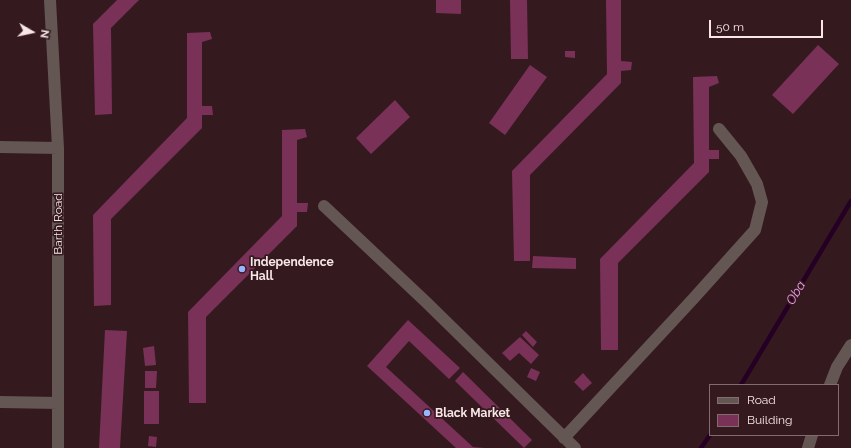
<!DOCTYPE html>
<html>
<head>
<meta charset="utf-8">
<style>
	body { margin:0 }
	#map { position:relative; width:851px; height:448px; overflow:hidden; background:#341a1e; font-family:Raleway,sans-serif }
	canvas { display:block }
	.legend { position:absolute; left:709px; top:384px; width:130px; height:52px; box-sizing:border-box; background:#341a1e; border:1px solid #836c6f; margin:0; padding:5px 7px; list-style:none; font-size:12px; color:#f9e7e8 }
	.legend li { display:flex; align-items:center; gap:8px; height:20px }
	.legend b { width:20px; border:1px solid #836c6f }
	.north { position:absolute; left:12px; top:12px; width:40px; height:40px; -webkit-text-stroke:3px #341a1e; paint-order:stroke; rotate:99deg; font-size:11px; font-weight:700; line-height:16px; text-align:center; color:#f9e7e8 }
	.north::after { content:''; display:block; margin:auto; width:14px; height:18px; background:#f9e7e8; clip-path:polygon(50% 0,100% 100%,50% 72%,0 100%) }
	.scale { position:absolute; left:709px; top:20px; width:114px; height:18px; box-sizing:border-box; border:2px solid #f9e7e8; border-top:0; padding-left:5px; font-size:12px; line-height:14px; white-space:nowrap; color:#f9e7e8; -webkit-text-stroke:3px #341a1e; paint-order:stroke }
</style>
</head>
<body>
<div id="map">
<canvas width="851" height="448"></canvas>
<ul class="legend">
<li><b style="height:5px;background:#635653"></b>Road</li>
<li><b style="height:11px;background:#7a3157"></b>Building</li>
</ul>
<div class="north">N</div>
<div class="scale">50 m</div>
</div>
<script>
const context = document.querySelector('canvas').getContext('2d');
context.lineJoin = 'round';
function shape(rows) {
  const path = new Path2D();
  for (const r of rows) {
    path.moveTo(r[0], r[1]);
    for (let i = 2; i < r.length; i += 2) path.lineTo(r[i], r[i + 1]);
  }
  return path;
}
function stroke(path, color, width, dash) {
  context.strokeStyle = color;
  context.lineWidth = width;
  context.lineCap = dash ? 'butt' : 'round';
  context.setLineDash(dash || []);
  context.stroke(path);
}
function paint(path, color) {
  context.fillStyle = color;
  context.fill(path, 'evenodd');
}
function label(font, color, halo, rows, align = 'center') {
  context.font = font + ' Raleway,sans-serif';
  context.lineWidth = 3.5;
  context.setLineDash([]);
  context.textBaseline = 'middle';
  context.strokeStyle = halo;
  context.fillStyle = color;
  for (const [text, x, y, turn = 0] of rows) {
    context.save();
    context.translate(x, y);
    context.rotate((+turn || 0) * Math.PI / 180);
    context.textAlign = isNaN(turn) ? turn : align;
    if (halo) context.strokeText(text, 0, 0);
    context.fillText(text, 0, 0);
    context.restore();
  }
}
stroke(shape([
	[741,385,851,201],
	[701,448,710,435]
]), '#250024', 4.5);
paint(shape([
	[117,0,139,0,111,28,112,114,95,115,93,24],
	[436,0,461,0,461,14,436,13],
	[510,0,527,0,528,59,511,59],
	[606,0,621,0,621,61,632,62,631,70,621,71,621,83,530,175,530,261,514,261,512,171,607,74],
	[210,32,212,39,202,42,202,106,212,106,213,115,202,115,202,128,111,219,111,305,94,306,93,215,187,118,187,33],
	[818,45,839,64,793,114,772,95],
	[565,51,575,51,575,58,565,57],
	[530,65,547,77,505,135,489,123],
	[717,76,719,83,709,87,709,150,719,150,719,159,709,159,709,172,618,263,618,350,601,350,600,259,694,163,693,77],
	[395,100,410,117,371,154,356,138],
	[305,129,307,137,297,140,297,203,308,203,307,212,297,212,297,226,206,317,206,403,189,403,188,312,282,216,282,130],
	[533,256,576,258,576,269,532,268],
	[408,320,460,368,449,379,409,341,386,367,473,447,485,448,456,448,367,366],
	[105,330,127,331,120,448,99,448],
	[526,331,537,342,533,347,522,335],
	[520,337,539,355,531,364,519,353,510,361,502,353],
	[154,346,156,365,145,366,143,348],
	[531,368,540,372,536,381,527,377],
	[145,371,157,371,156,388,145,388],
	[463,372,532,440,524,448,455,381],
	[583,373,592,383,583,391,574,382],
	[144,391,159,391,159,424,144,424],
	[149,436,157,437,156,447,148,446]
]), '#7a3157');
stroke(shape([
	[50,0,58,148,58,448],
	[0,147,58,148],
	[324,206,426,302,575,448],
	[830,385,837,367,851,345],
	[0,402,58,403],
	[564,438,693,299,755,230,762,202,757,184,741,156,719,129],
	[808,448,812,435]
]), '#635653', 12);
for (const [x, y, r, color] of [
	[242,269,4,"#98b6fd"],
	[427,413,4,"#98b6fd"]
]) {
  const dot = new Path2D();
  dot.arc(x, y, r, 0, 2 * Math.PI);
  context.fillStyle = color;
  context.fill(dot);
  stroke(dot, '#341a1e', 1.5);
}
label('12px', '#f9e7e8', '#341a1e', [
	["Barth Road",58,224,-90]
]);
label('bold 12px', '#f9e7e8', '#341a1e', [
	["Independence",250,262],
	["Hall",250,276],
	["Black Market",435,413]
], 'left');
label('italic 13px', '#f29eec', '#341a1e', [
	["Oba",796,293,-59]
]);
</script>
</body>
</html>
